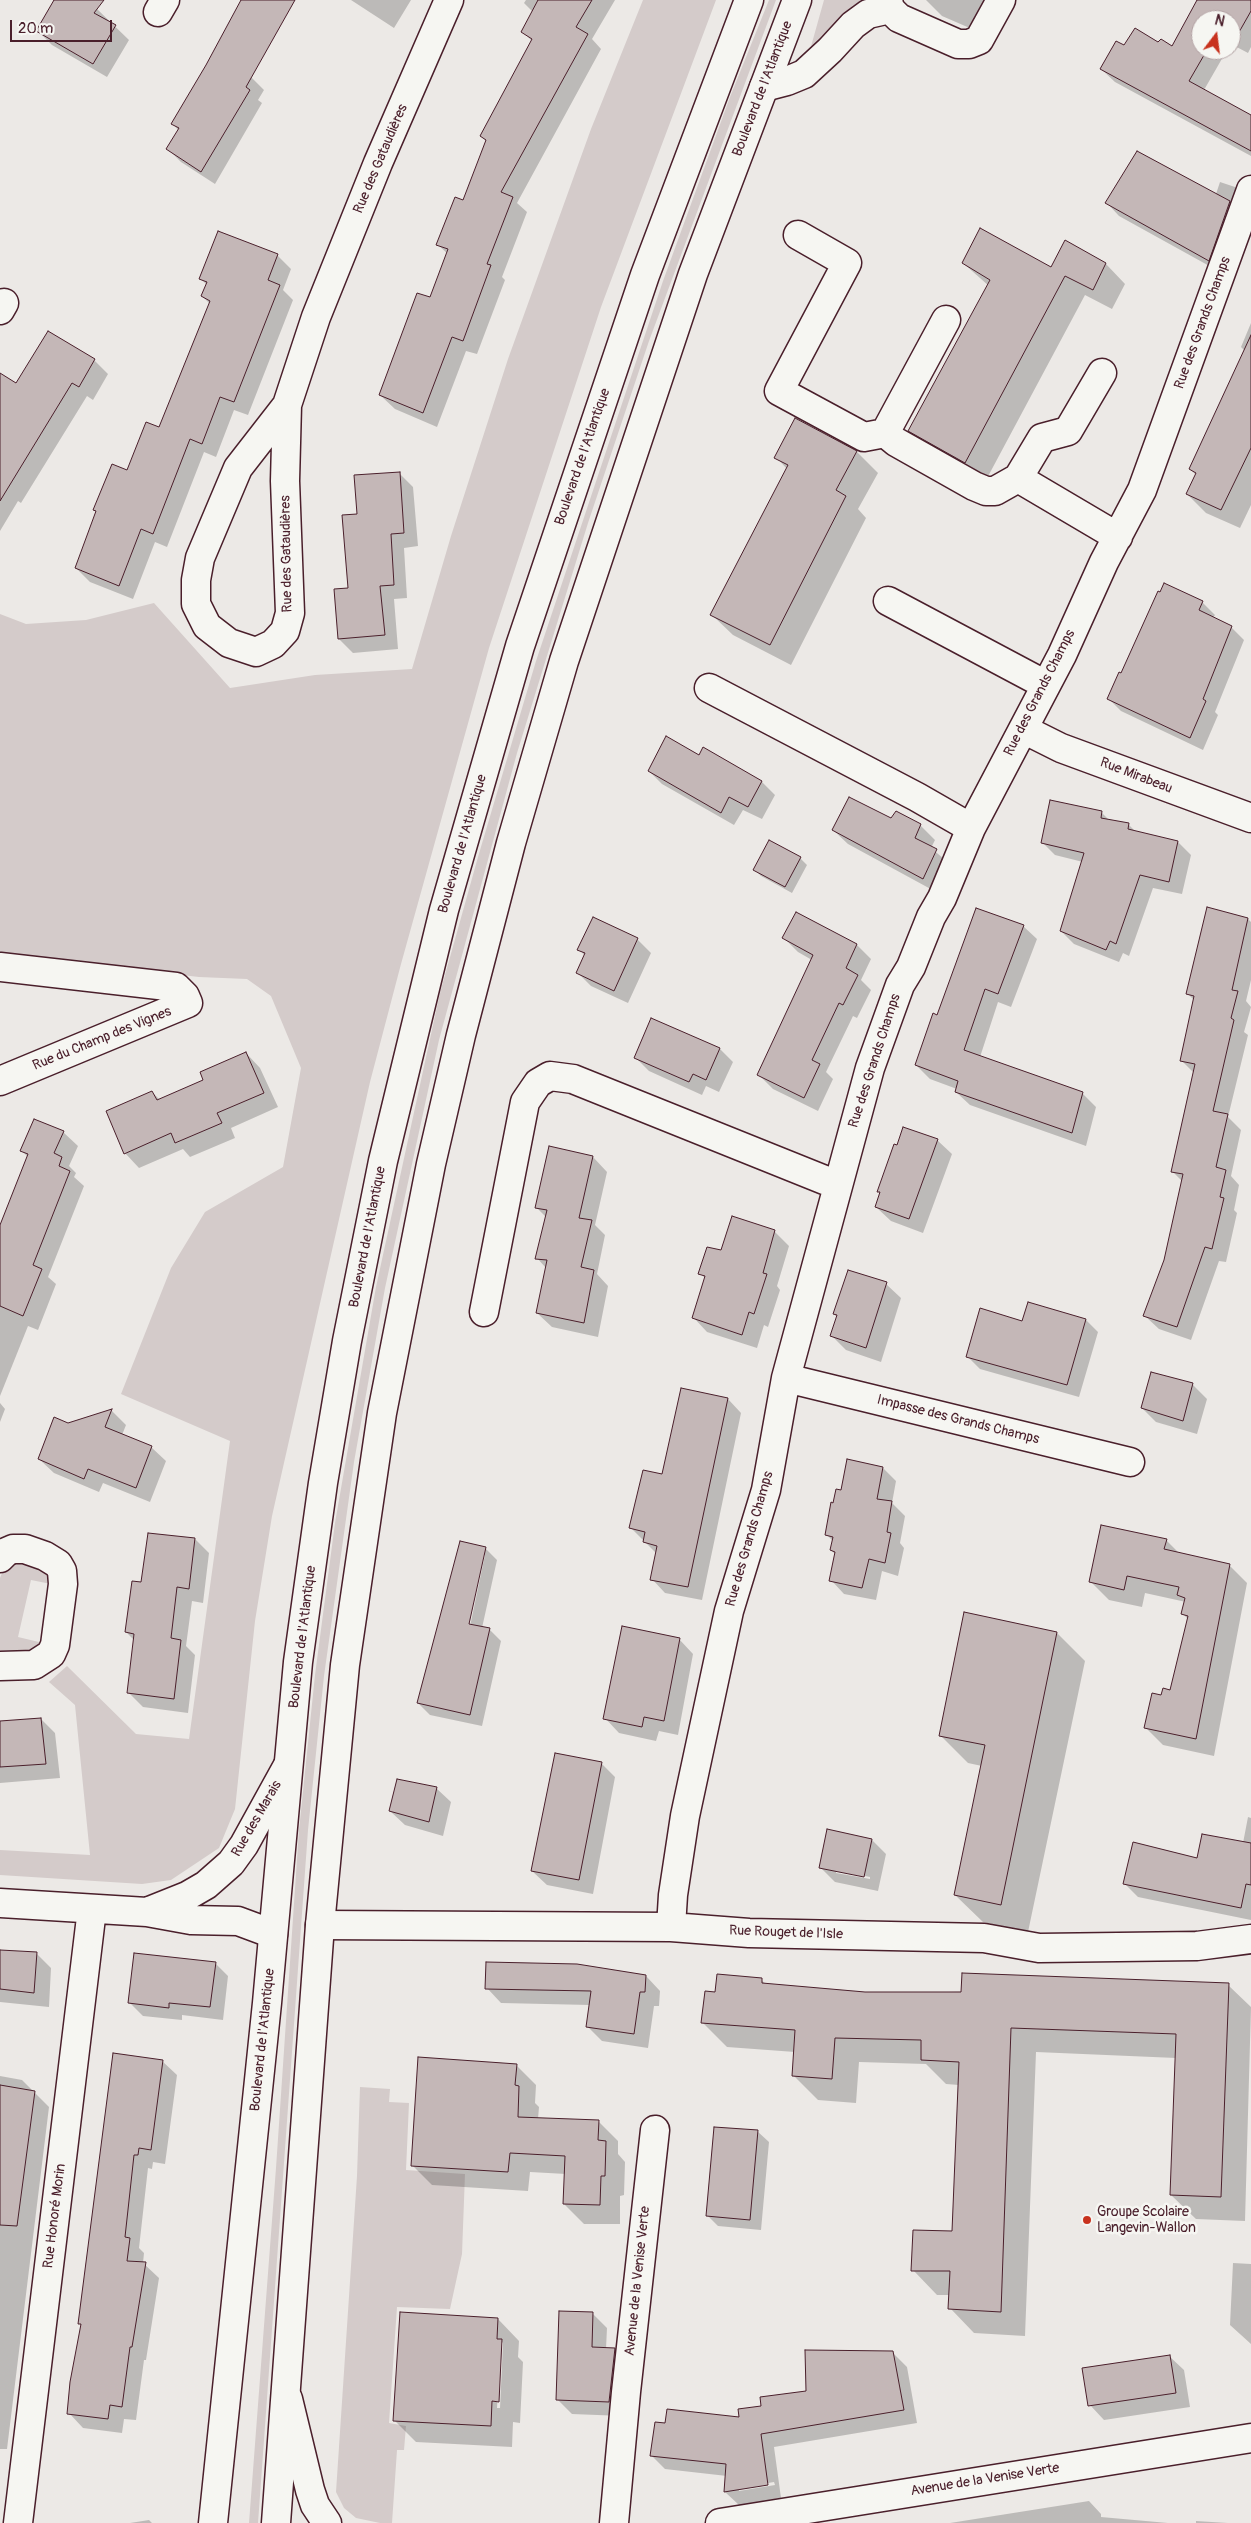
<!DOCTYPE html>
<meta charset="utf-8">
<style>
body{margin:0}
#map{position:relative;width:1251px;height:2523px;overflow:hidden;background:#ece9e6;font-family:Pangolin,sans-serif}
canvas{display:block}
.north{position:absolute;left:1191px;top:10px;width:50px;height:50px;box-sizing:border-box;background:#f6f6f2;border:1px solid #b1a0a2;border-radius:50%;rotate:15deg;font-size:14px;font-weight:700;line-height:20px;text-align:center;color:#4a1f2b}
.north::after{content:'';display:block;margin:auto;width:18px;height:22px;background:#c8321e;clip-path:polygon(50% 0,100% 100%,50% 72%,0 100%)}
.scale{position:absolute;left:10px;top:20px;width:102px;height:22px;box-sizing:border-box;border:2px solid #4a1f2b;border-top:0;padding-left:6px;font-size:15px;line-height:18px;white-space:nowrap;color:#4a1f2b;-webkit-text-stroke:4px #f6f6f2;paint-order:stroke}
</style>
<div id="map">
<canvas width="1251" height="2523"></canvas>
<div class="north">N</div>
<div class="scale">20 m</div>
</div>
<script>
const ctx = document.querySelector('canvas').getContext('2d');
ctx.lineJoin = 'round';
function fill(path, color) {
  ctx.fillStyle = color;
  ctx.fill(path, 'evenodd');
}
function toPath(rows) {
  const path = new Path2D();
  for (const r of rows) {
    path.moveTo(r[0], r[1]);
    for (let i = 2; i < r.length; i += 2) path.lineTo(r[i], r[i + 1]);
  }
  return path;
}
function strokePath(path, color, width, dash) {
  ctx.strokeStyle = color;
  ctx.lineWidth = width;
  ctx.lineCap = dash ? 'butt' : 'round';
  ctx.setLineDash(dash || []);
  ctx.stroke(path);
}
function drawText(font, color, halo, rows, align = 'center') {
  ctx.font = font + ' Pangolin,sans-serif';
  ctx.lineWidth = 5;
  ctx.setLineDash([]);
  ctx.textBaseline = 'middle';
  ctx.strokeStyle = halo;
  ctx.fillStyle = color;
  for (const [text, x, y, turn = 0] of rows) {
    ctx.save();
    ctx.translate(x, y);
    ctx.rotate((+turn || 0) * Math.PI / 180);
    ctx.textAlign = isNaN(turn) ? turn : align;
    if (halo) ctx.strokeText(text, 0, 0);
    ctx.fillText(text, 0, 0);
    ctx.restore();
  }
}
fill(toPath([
 [643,0,716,0,601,307,489,648,401,964,370,1082,272,1516,255,1621,235,1809,219,1848,171,1880,142,1884,0,1875,0,1850,90,1855,75,1705,49,1682,67,1666,136,1734,189,1739,230,1441,121,1394,171,1268,205,1212,283,1167,301,1068,271,996,247,979,199,977,0,954,0,614,26,624,86,620,154,603,230,688,315,675,412,669,451,536,508,359,591,129],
 [769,0,776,0,649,341,588,523,517,753,439,1040,385,1288,354,1462,324,1676,308,1830,258,2523,249,2523,276,2168,299,1830,315,1675,335,1523,376,1287,440,993,478,857,536,661,663,281,730,97],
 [824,0,881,0,822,47,810,50],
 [14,1558,49,1573,51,1584,31,1580,18,1637,43,1643,41,1652,0,1659,0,1578,6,1563],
 [360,2087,390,2089,389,2102,409,2103,406,2170,465,2174,462,2254,450,2309,397,2307,389,2423,406,2426,404,2450,397,2450,392,2523,380,2523,356,2518,344,2508,336,2492,357,2176]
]), '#d4cbca');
fill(toPath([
 [53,0,80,0,97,9,129,40,107,77,52,45,38,31,55,1],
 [351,0,411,0,394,28],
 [526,0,615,0,592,39,601,49,517,203,527,212,502,277,505,280,477,354,466,351,437,427,395,409,380,395,430,299,448,254,438,245,464,201,487,142,481,136,532,41,523,32,533,12,524,3],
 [926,0,1016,0,989,46,972,29,942,16],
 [1199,0,1251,0,1251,47,1248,53,1231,44,1231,20,1201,20,1201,50,1227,50,1204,90,1251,116,1251,156,1115,82,1101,69,1125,47,1158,44,1173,47],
 [251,77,264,90,258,100,262,103,215,184,181,162,168,149,179,131,172,123],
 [1220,182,1235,187,1248,200,1222,273,1119,216,1107,203,1216,194],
 [1066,242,1106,264,1125,284,1112,309,1085,295,985,482,929,450,910,431,989,286,963,263,1051,269],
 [277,255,291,269,283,290,293,300,248,415,234,410,216,457,204,452,167,547,155,542,133,599,90,582,76,568,97,513,94,510,128,471,160,429,210,304,202,296,207,285,201,279],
 [1251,323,1251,505,1240,528,1206,513,1187,494,1196,475,1190,469,1245,351,1241,347],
 [48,333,94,360,108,374,93,400,87,396,21,503,18,501,0,531,0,386,16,384],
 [796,419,857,452,878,473,858,509,866,518,791,665,733,635,711,614,787,469,776,457],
 [399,473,413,487,418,546,404,548,407,598,394,599,398,649,353,653,339,639,335,590,349,589,358,515],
 [1202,602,1215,615,1213,618,1231,627,1244,640,1215,712,1218,715,1203,750,1121,711,1108,698,1122,674],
 [699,757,762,782,775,795,762,819,743,810,734,825,662,784,649,771],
 [1102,813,1110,821,1128,824,1137,833,1178,842,1191,855,1182,894,1153,888,1129,956,1123,953,1119,962,1074,944,1061,931,1083,862,1055,855,1042,842],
 [892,819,920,825,935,840,931,848,950,864,938,893,848,844,833,830],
 [800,858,807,865,792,893,761,876,754,869],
 [797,914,857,945,871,959,861,980,871,990,857,1018,853,1016,826,1072,833,1079,818,1111,773,1089,759,1075,812,960,798,952,784,938],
 [1248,919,1251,922,1251,980,1246,1001,1251,1007,1244,1032,1248,1035,1228,1117,1241,1130,1231,1176,1239,1185,1234,1210,1237,1213,1226,1262,1219,1261,1191,1340,1159,1329,1145,1316,1165,1260,1183,1182,1172,1171,1194,1073,1182,1061,1195,1001,1188,994],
 [1023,926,1037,939,1011,1007,998,1002,980,1057,1082,1093,1096,1107,1086,1146,970,1105,956,1092,957,1089,930,1079,916,1065,938,1016],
 [637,939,651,953,628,1003,591,986,577,972,585,956,579,949],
 [652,1019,720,1049,733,1062,719,1092,706,1086,702,1095,649,1071,636,1058],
 [246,1053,260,1068,278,1107,231,1128,235,1138,190,1157,183,1149,139,1168,125,1153,152,1092,160,1100,204,1080],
 [63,1132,78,1146,69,1166,76,1173,74,1177,84,1186,48,1277,56,1284,38,1330,28,1326,0,1396,0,1227,28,1157,22,1151],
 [937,1140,952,1154,923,1233,891,1221,876,1207,881,1194,878,1191,898,1146],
 [593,1157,607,1172,595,1225,605,1235,597,1274,608,1286,598,1337,552,1327,537,1313,546,1268,537,1258,546,1217,536,1207],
 [774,1231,789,1246,777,1286,780,1290,768,1327,764,1325,757,1348,707,1332,693,1317,706,1279,700,1273,722,1252],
 [886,1284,901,1298,881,1362,846,1350,832,1336,837,1317,834,1314],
 [1086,1320,1098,1332,1079,1397,980,1369,968,1357,1023,1322],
 [1193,1385,1207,1399,1197,1434,1156,1422,1142,1408],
 [682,1390,728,1399,741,1413,702,1600,665,1593,652,1579,657,1554,631,1528,663,1476],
 [0,1403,5,1409,0,1422],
 [112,1411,126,1425,122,1435,151,1447,166,1461,150,1502,103,1483,99,1492,54,1473,39,1459,68,1424],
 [883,1468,896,1481,892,1503,905,1516,900,1543,904,1548,898,1576,882,1571,876,1600,844,1594,831,1580,836,1555,831,1550,833,1541,826,1534,834,1504,842,1492],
 [195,1539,209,1553,203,1603,192,1601,186,1646,195,1655,188,1713,143,1707,129,1693,134,1640,126,1632,142,1583],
 [1166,1540,1179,1553,1229,1565,1247,1583,1214,1756,1163,1745,1145,1727,1162,1697,1171,1691,1188,1619,1183,1614,1186,1602,1145,1593,1142,1607,1109,1600,1091,1582],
 [485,1548,497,1560,482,1628,489,1629,501,1641,482,1726,430,1715,418,1703],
 [483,1555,485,1555,469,1631,466,1630],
 [1057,1633,1085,1661,1028,1932,983,1922,955,1895,982,1766,968,1763,940,1735],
 [679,1639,693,1654,678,1735,659,1731,656,1741,619,1733,605,1718],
 [41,1719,55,1733,60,1778,0,1783,0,1722],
 [601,1763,615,1777,593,1894,547,1885,532,1871],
 [436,1788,451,1802,443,1836,405,1825,390,1811],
 [1248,1817,1251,1818,1251,1920,1138,1897,1125,1884,1243,1843],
 [872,1840,886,1854,878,1891,835,1882,821,1868],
 [836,1870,870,1877,870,1879,836,1873],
 [0,1951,37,1954,51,1968,49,2007,0,2002],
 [215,1963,228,1976,223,2020,182,2015,182,2020,143,2016,130,2003],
 [646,1976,660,1991,659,2006,654,2006,648,2048,602,2041,588,2027,590,2005,501,2003,487,1988],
 [761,1980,766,1984,865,1994,1228,1985,1251,2007,1245,2221,1196,2219,1171,2195,1176,2058,1036,2052,1025,2336,974,2333,950,2308,950,2295,937,2295,913,2270,953,2233,959,2085,946,2084,926,2064,859,2062,856,2103,818,2100,793,2075,795,2052,727,2047,703,2023,716,1993],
 [162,2061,177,2075,165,2164,153,2162,152,2169,148,2168,139,2248,144,2253,143,2263,159,2278,146,2360,144,2360,136,2420,124,2419,122,2433,83,2428,69,2413,82,2326,79,2323],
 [516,2065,536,2085,535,2103,539,2107,538,2119,598,2121,618,2141,618,2154,625,2162,624,2195,620,2196,620,2224,584,2224,564,2204,566,2174,530,2172,528,2191,432,2185,413,2166],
 [0,2076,22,2080,49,2107,7,2449,0,2449],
 [757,2131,769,2142,761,2230,718,2226,707,2215],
 [1233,2263,1251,2264,1251,2344,1230,2325],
 [592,2313,607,2328,606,2349,615,2349,629,2363,623,2416,572,2414,558,2400],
 [498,2319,519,2341,518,2357,523,2362,520,2423,513,2422,512,2447,416,2442,394,2420],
 [501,2341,503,2343,500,2408,497,2408],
 [893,2353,907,2367,917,2423,774,2447,781,2498,739,2505,725,2492,727,2476,665,2469,652,2456,807,2392],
 [774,2482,775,2485,739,2491,739,2488],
 [1169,2356,1184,2370,1190,2407,1104,2420,1090,2405],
 [1089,2501,1101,2514,1101,2517,1168,2523,950,2523],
 [149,2520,152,2523,130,2523],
 [1196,2521,1228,2523,1196,2523]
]), '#0003');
const building = toPath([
 [54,0,104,0,94,13,116,25,93,64,36,31,54,0],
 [241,0,295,0,246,87,250,90,201,172,166,149,179,128,171,124,206,65,241,0],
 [538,0,592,0,576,27,588,34,501,192,513,197,487,264,491,265,463,341,452,337,423,413,379,395,417,293,430,297,448,249,436,245,455,197,463,200,486,140,480,136,532,39,521,32,538,0],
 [1197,0,1251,0,1251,11,1234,41,1231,39,1231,20,1201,20,1201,50,1207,50,1189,81,1251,115,1251,151,1100,69,1116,41,1124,45,1135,28,1158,42,1161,39,1172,46,1197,0],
 [1137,151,1230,201,1209,261,1105,203,1137,151],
 [980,228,1051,267,1065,240,1106,263,1093,290,1065,276,965,463,908,431,990,280,962,263,980,228],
 [218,231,278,254,268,280,280,285,234,402,220,397,202,444,190,439,153,534,141,529,119,586,75,568,96,511,93,510,112,464,127,470,146,422,159,427,210,301,201,296,207,282,199,279,218,231],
 [48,331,95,359,79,387,72,383,0,501,0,373,16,383,48,331],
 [1251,335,1251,448,1221,510,1186,494,1196,473,1189,469,1251,335],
 [795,418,857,451,836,490,846,496,770,645,710,615,788,465,774,458,795,418],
 [400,472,404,533,391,534,394,585,380,586,385,635,338,639,334,589,348,588,342,515,357,514,354,475,400,472],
 [1164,583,1203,601,1199,610,1232,626,1203,699,1206,701,1190,738,1107,699,1119,672,1121,673,1158,591,1160,592,1164,583],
 [666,736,699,755,703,747,762,781,748,807,729,797,721,813,648,771,666,736],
 [849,797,891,818,896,811,921,824,915,838,937,849,923,879,832,830,849,797],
 [1050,800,1102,811,1101,818,1129,823,1128,829,1178,841,1169,882,1140,875,1116,944,1110,941,1106,950,1060,931,1084,853,1041,843,1050,800],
 [769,840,801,857,785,887,753,870,769,840],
 [1207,907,1248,918,1232,990,1238,991,1231,1018,1234,1020,1213,1111,1228,1114,1216,1167,1226,1170,1220,1197,1224,1198,1212,1249,1205,1247,1177,1327,1143,1316,1164,1260,1183,1174,1171,1172,1195,1064,1180,1061,1194,996,1186,994,1207,907],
 [976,908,1024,925,998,994,985,989,964,1050,1083,1092,1072,1133,955,1092,958,1081,915,1065,933,1013,937,1015,976,908],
 [796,912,857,944,846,968,858,975,843,1005,839,1003,812,1060,820,1064,804,1098,757,1075,813,955,782,938,796,912],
 [593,917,638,938,614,991,576,973,585,953,577,950,593,917],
 [651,1018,720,1048,706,1080,693,1074,689,1082,634,1058,651,1018],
 [246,1052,264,1093,217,1113,222,1123,175,1143,171,1133,124,1154,106,1111,152,1091,157,1100,203,1080,200,1072,246,1052],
 [34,1119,64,1131,54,1153,62,1157,59,1166,70,1171,33,1265,42,1269,23,1316,0,1306,0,1225,28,1154,20,1151,34,1119],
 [903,1127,938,1139,909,1219,875,1207,880,1192,877,1192,894,1144,897,1145,903,1127],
 [549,1146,593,1156,579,1218,592,1220,581,1267,594,1270,584,1323,536,1313,547,1260,535,1259,547,1210,535,1208,549,1146],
 [732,1216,775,1230,763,1273,767,1274,754,1314,749,1312,742,1335,692,1318,705,1276,698,1274,707,1247,721,1250,732,1216],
 [848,1270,887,1282,866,1348,830,1336,837,1315,833,1314,848,1270],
 [1028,1302,1086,1319,1067,1385,966,1357,980,1308,1022,1321,1028,1302],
 [1151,1372,1193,1383,1183,1421,1141,1408,1151,1372],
 [681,1388,728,1398,688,1587,650,1580,657,1546,643,1542,645,1532,629,1528,643,1470,662,1474,681,1388],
 [112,1409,105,1427,152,1446,136,1488,88,1469,84,1479,38,1459,54,1417,68,1423,112,1409],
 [847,1459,883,1467,877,1499,892,1501,887,1532,891,1533,885,1563,869,1559,862,1588,829,1581,835,1552,830,1550,833,1537,825,1535,831,1502,833,1503,836,1489,841,1490,847,1459],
 [1101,1525,1167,1539,1164,1549,1230,1564,1196,1739,1144,1728,1152,1693,1161,1695,1163,1688,1170,1690,1188,1616,1181,1614,1185,1598,1177,1595,1179,1587,1127,1576,1124,1590,1089,1582,1101,1525],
 [148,1533,195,1538,189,1589,177,1587,171,1638,181,1640,174,1699,127,1693,134,1634,125,1632,132,1581,141,1582,148,1533],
 [460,1541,486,1547,469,1624,490,1628,470,1715,417,1703,460,1541],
 [964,1612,1057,1632,1001,1905,954,1895,985,1745,939,1736,964,1612],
 [622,1626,680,1638,664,1721,644,1717,642,1727,603,1719,622,1626],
 [41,1718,46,1764,0,1767,0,1721,41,1718],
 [555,1753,602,1762,579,1880,531,1871,555,1753],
 [397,1779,437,1787,429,1822,389,1811,397,1779],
 [827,1829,872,1839,864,1877,819,1868,827,1829],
 [1202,1834,1251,1843,1251,1885,1246,1884,1241,1908,1123,1884,1133,1842,1197,1858,1202,1834],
 [0,1950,37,1952,34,1993,0,1989,0,1950],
 [134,1953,216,1962,210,2007,169,2003,169,2008,128,2003,134,1953],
 [486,1962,577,1964,646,1975,645,1992,640,1992,634,2034,586,2027,591,1991,485,1989,486,1962],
 [962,1973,1229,1983,1221,2197,1170,2195,1176,2034,1011,2028,1001,2312,948,2309,950,2271,911,2271,913,2230,952,2231,959,2062,921,2060,921,2040,835,2038,832,2079,792,2076,795,2030,701,2023,705,1991,715,1992,717,1974,762,1978,762,1983,865,1992,961,1992,962,1973],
 [113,2053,163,2060,151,2150,139,2148,138,2155,134,2155,125,2237,130,2238,127,2261,146,2262,132,2347,130,2347,122,2407,110,2405,108,2419,67,2414,70,2382,81,2324,78,2324,113,2053],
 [418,2057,517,2064,515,2085,519,2086,518,2117,599,2120,598,2140,606,2141,605,2176,601,2176,600,2205,563,2204,565,2156,510,2153,508,2172,411,2166,418,2057],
 [0,2085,35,2091,17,2226,0,2225,0,2085],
 [714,2127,758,2130,750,2220,706,2216,714,2127],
 [559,2311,593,2312,592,2347,615,2348,609,2402,556,2400,559,2311],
 [400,2312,498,2318,497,2339,502,2339,499,2402,492,2401,491,2426,393,2421,400,2312],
 [805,2350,893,2351,904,2410,761,2434,768,2485,724,2492,726,2464,650,2456,655,2422,665,2423,667,2409,739,2417,738,2409,761,2406,760,2397,806,2391,805,2350],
 [1170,2355,1176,2393,1088,2406,1082,2368,1170,2355]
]);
fill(building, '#c4b7b7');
strokePath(building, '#4a1f2b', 1);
const minor = toPath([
 [888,0,890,9,899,18,958,44,969,44,979,40,1001,0],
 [158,12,165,0],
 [764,87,787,81,804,74,830,50,853,25,868,14,890,9],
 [798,235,847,263,779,391,864,437,885,433,896,442,974,486,986,491,995,491,1018,478],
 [0,310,4,303],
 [1102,373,1068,431,1042,438,1018,478,1118,537],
 [287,405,238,468,200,558,196,580,196,604,207,626,229,643,256,652,273,644,285,631,290,613,285,481,287,405,316,317,378,163,449,0],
 [885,433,946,320],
 [888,601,1046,685],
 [709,688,917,797,971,828],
 [1023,729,1061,748,1251,818],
 [0,967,176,987,185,996,188,1003,0,1081],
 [484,1312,525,1102,538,1083,550,1076,573,1079,837,1185],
 [786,1378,1130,1462],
 [0,1558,6,1552,13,1549,25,1549,45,1556,58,1564,62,1571,63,1584,55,1645,51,1654,34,1665,0,1666],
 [0,1903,147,1912,191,1920,238,1921,273,1934],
 [147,1912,187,1896,206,1885,231,1863,244,1845,287,1767],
 [320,1925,671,1927,749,1933,984,1938,1039,1948,1197,1946,1251,1939],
 [671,1927,673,1895,685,1816,729,1611,766,1490,786,1378,870,1068,900,985,911,967,931,917,942,898,971,828,1062,655,1104,562,1142,490,1251,190],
 [288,2399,310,2490,315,2505,327,2523],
 [18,2523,92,1909],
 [614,2523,626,2392,655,2130],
 [720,2523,1251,2438]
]);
const major = toPath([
 [213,2523,267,2003,298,1662,323,1483,347,1341,383,1161,444,910,520,646,645,275,749,0],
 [276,2523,320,1925,345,1665,382,1413,431,1164,461,1035,511,843,564,661,693,274,797,0]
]);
strokePath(minor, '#4a1f2b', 31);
strokePath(major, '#4a1f2b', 31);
strokePath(minor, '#f6f6f2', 28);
strokePath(major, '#f6f6f2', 28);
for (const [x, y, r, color] of [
 [1087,2220,5,"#c8321e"]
]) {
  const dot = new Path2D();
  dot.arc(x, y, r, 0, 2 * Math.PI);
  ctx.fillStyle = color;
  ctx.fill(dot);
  strokePath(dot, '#f6f6f2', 2);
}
drawText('14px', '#4a1f2b', '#f6f6f2', [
 ["Boulevard de l'Atlantique",763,89,-69],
 ["Rue des Gataudières",381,159,-67],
 ["Rue des Grands Champs",1203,323,-70],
 ["Boulevard de l'Atlantique",583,457,-71],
 ["Rue des Gataudières",287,554,-91],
 ["Rue des Grands Champs",1040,693,-63],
 ["Rue Mirabeau",1136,776,21],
 ["Boulevard de l'Atlantique",463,844,-74],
 ["Rue du Champ des Vignes",102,1039,-22],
 ["Rue des Grands Champs",875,1061,-72],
 ["Boulevard de l'Atlantique",368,1237,-79],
 ["Impasse des Grands Champs",958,1420,14],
 ["Rue des Grands Champs",750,1539,-74],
 ["Boulevard de l'Atlantique",303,1637,-83],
 ["Rue des Marais",257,1819,-60],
 ["Rue Rouget de l'Isle",786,1933,2],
 ["Boulevard de l'Atlantique",263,2040,-84],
 ["Rue Honoré Morin",55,2216,-83],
 ["Avenue de la Venise Verte",638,2281,-84],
 ["Avenue de la Venise Verte",985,2480,-9]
]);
drawText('14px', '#4a1f2b', '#f6f6f2', [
 ["Groupe Scolaire",1097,2212],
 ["Langevin-Wallon",1097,2228]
], 'left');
</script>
